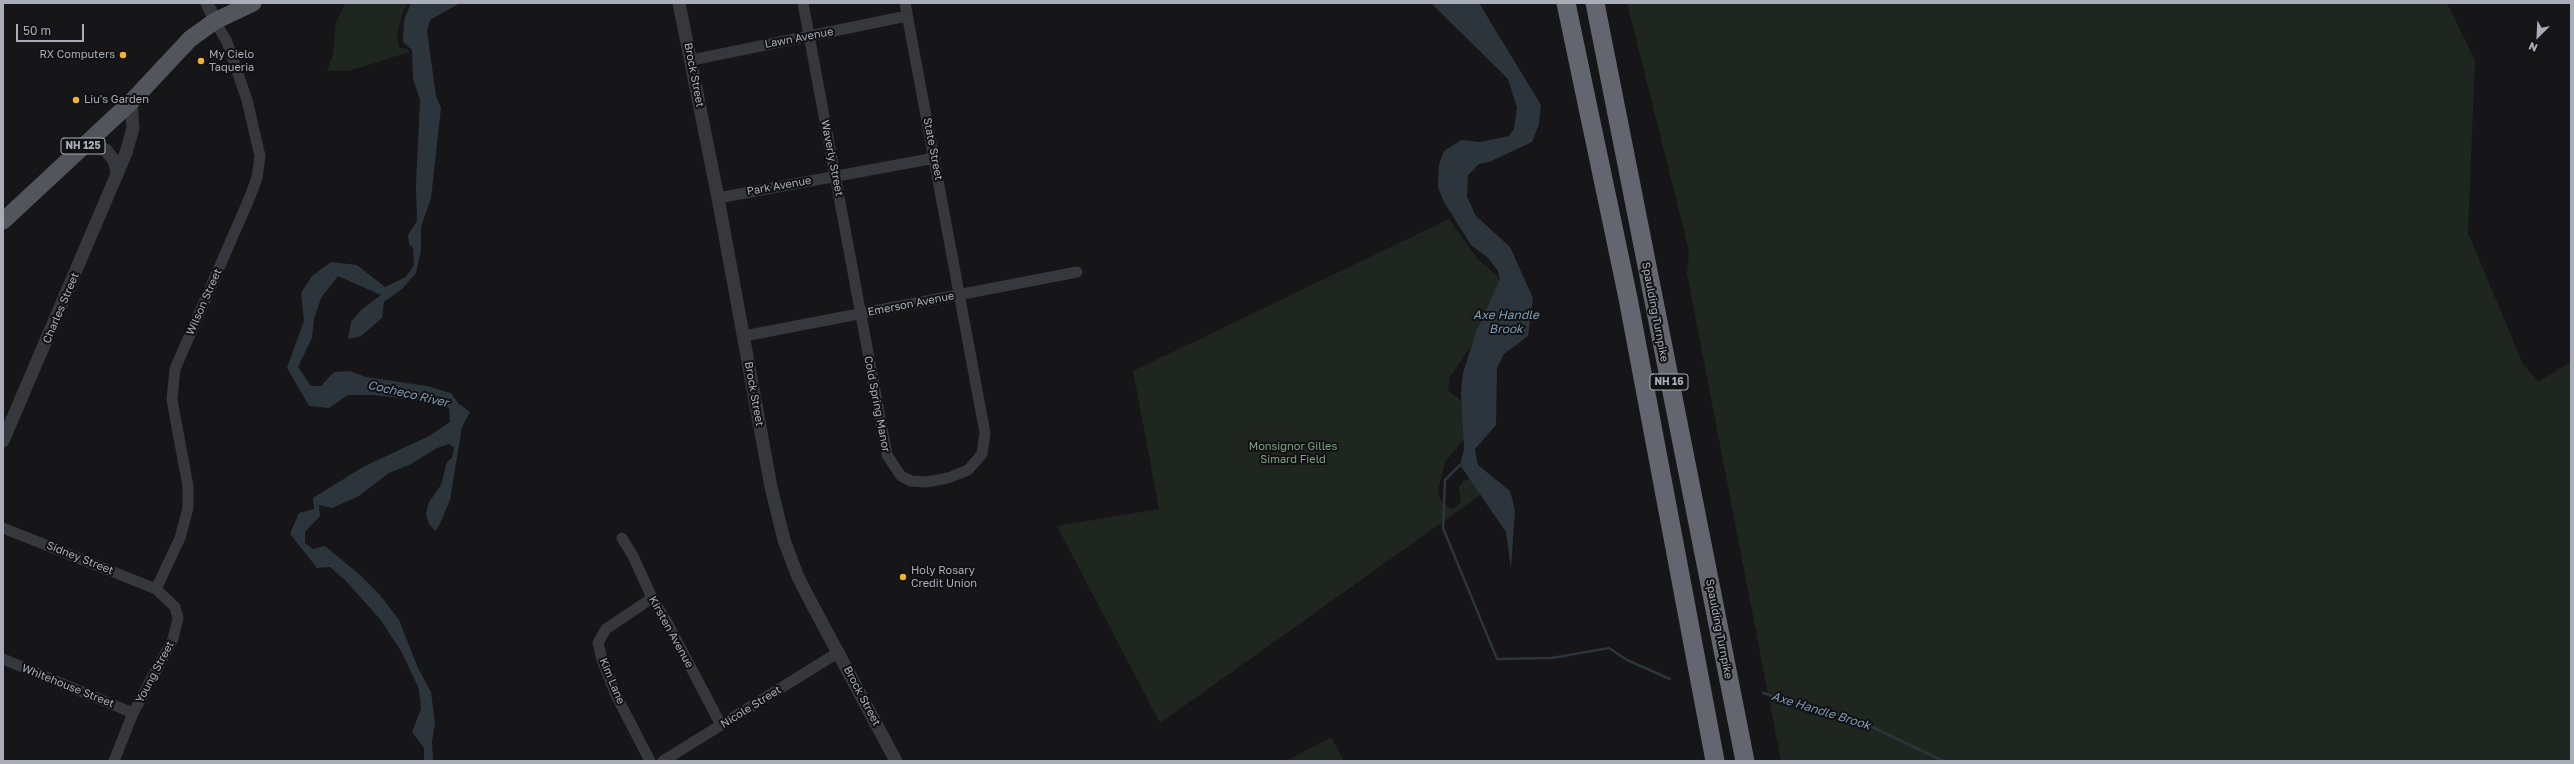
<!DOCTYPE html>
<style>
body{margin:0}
#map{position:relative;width:2574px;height:764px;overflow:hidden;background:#161618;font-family:"Golos Text",sans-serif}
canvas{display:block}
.frame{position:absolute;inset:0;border:4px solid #a8adb8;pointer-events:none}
.north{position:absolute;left:2518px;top:16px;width:40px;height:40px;-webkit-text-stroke:3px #111113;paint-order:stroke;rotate:204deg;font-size:11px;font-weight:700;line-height:16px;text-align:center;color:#a8adb8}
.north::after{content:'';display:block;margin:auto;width:14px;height:18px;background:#a8adb8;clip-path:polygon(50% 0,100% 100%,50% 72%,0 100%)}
.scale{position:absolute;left:16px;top:24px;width:68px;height:18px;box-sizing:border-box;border:2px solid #a8adb8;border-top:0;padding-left:5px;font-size:12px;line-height:14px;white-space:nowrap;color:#a8adb8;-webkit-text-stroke:3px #111113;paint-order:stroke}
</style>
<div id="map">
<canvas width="2574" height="764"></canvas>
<div class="frame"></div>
<div class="north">N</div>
<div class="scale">50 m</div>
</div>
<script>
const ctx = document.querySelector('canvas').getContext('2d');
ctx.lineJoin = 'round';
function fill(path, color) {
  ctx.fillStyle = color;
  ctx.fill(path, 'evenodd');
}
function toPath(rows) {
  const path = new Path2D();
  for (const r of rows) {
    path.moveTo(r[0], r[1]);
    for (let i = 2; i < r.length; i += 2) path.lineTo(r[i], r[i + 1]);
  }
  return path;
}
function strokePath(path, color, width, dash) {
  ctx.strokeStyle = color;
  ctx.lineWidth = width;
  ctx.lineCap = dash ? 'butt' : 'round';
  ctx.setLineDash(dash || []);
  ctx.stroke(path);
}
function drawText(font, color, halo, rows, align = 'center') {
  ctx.font = font + ' "Golos Text",sans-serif';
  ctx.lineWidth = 4;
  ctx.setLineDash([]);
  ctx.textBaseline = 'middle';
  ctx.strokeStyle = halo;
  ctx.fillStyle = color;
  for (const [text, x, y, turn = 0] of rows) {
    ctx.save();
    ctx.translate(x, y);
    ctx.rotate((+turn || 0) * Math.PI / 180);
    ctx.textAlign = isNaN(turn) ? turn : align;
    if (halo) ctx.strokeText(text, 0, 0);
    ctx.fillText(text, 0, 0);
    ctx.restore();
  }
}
fill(toPath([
 [346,3,408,3,403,11,397,36,400,48,408,49,409,52,349,71,327,71,333,54,336,22],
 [1627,3,2447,3,2475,60,2468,233,2523,364,2538,382,2571,362,2571,761,1781,761,1687,274,1689,251],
 [1449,219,1477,258,1507,285,1473,343,1450,377,1448,390,1463,402,1471,426,1462,442,1445,462,1438,491,1441,501,1450,508,1454,508,1461,502,1459,487,1464,480,1473,479,1489,489,1160,723,1057,526,1159,509,1133,371],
 [1331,737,1344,761,1286,761]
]), '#1e261f');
fill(toPath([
 [411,3,460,3,430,20,427,31,436,96,441,108,431,198,421,227,421,250,416,273,402,289,384,302,382,318,361,336,348,339,351,322,361,310,381,295,338,276,321,298,314,319,312,338,298,367,311,386,321,386,334,372,350,371,366,377,427,386,451,393,458,403,470,412,462,427,450,500,440,524,435,531,429,524,426,514,429,502,441,485,447,462,452,458,454,448,449,444,437,448,411,464,389,473,359,496,332,508,319,505,320,516,305,532,305,543,313,549,325,546,359,574,380,595,399,620,418,668,431,692,435,723,432,742,433,761,424,761,424,748,412,732,421,709,419,689,401,651,380,619,346,581,330,567,317,568,290,534,299,513,314,509,313,498,363,467,429,436,450,422,449,408,423,401,374,395,348,395,329,408,309,406,287,368,304,321,301,293,312,276,331,262,357,265,385,287,406,277,414,265,413,248,409,244,408,235,417,221,416,185,420,100,413,79,412,50,403,42,404,20],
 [1431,3,1479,3,1541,105,1539,124,1532,142,1489,162,1479,164,1468,175,1467,197,1476,216,1510,247,1533,298,1528,336,1504,354,1497,368,1496,425,1475,449,1478,465,1510,491,1515,510,1511,569,1506,532,1460,465,1464,449,1461,393,1463,373,1476,332,1500,279,1498,271,1488,258,1471,245,1444,202,1438,187,1439,165,1444,151,1461,140,1480,142,1509,136,1514,129,1517,108,1508,79]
]), '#2c353c');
strokePath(toPath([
 [1460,465,1445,480,1443,528,1497,659,1552,658,1609,648,1627,660,1670,679],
 [1763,693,1862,722,1943,761]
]), '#2c353c', 2.5);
strokePath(toPath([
 [803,3,887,455,901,476,911,481,926,482,948,478,968,470,982,454,985,433,905,3],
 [692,60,907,16],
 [718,198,935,158],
 [744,336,1077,272],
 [3,528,156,589,175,607,178,618,173,639,133,713,114,761],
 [622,538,633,556,652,598,668,624,721,725],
 [156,589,180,538,188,508,188,486,172,400,175,369,249,199,257,178,260,156,247,100,227,42,215,21],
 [3,659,133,713],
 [650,761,616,695,602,660,598,643,606,629,652,598],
 [663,761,839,652]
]), '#37383d', 11);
strokePath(toPath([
 [207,3,215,21],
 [679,3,718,198,771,487,784,540,798,577,814,608,896,761],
 [83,146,93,145,106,150,115,162,117,175],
 [3,441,126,153,133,128,131,102]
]), '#37383d', 13);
strokePath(toPath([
 [3,221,131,102,190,39,215,21,253,3]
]), '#53555c', 17);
strokePath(toPath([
 [1566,3,1628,298,1715,761],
 [1595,3,1745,761]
]), '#63666e', 19);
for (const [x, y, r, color] of [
 [123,55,4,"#f2b134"],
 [201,61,4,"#f2b134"],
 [76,100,4,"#f2b134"],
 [903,577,4,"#f2b134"]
]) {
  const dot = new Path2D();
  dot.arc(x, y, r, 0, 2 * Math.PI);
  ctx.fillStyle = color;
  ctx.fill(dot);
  strokePath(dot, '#111113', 1.5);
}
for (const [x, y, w] of [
 [83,146,44],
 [1669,382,38]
]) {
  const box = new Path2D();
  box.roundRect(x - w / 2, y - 8, w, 16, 3);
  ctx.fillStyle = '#111113';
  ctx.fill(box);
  strokePath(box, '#a8adb8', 1);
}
drawText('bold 10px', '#a8adb8', null, [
 ["NH 125",83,146],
 ["NH 16",1669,382]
]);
drawText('11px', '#a8adb8', '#111113', [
 ["Lawn Avenue",799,38,-11],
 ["Brock Street",694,75,79],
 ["State Street",933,149,79],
 ["Waverly Street",832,158,79],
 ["Park Avenue",779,186,-10],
 ["Wilson Street",204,302,-66],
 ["Emerson Avenue",911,304,-11],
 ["Charles Street",61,308,-67],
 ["Spaulding Turnpike",1655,312,79],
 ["Brock Street",754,394,80],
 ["Cold Spring Manor",877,404,79],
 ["Sidney Street",80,558,22],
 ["Spaulding Turnpike",1719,629,79],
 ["Kirsten Avenue",671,632,61],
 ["Young Street",155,672,-62],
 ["Kim Lane",612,681,67],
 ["Whitehouse Street",68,686,22],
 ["Brock Street",862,696,62],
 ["Nicole Street",751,707,-32]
]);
drawText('11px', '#a8adb8', '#111113', [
 ["RX Computers",115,55,"right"],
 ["My Cielo",209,55],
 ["Taqueria",209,68],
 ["Liu's Garden",84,100],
 ["Holy Rosary",911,571],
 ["Credit Union",911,584]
], 'left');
drawText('11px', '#7fa381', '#111113', [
 ["Monsignor Gilles",1293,447],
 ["Simard Field",1293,460]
]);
drawText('italic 12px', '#7f9bb3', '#111113', [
 ["Axe Handle",1506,315],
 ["Brook",1506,329],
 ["Cocheco River",408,394,13],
 ["Axe Handle Brook",1821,711,17]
]);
</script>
